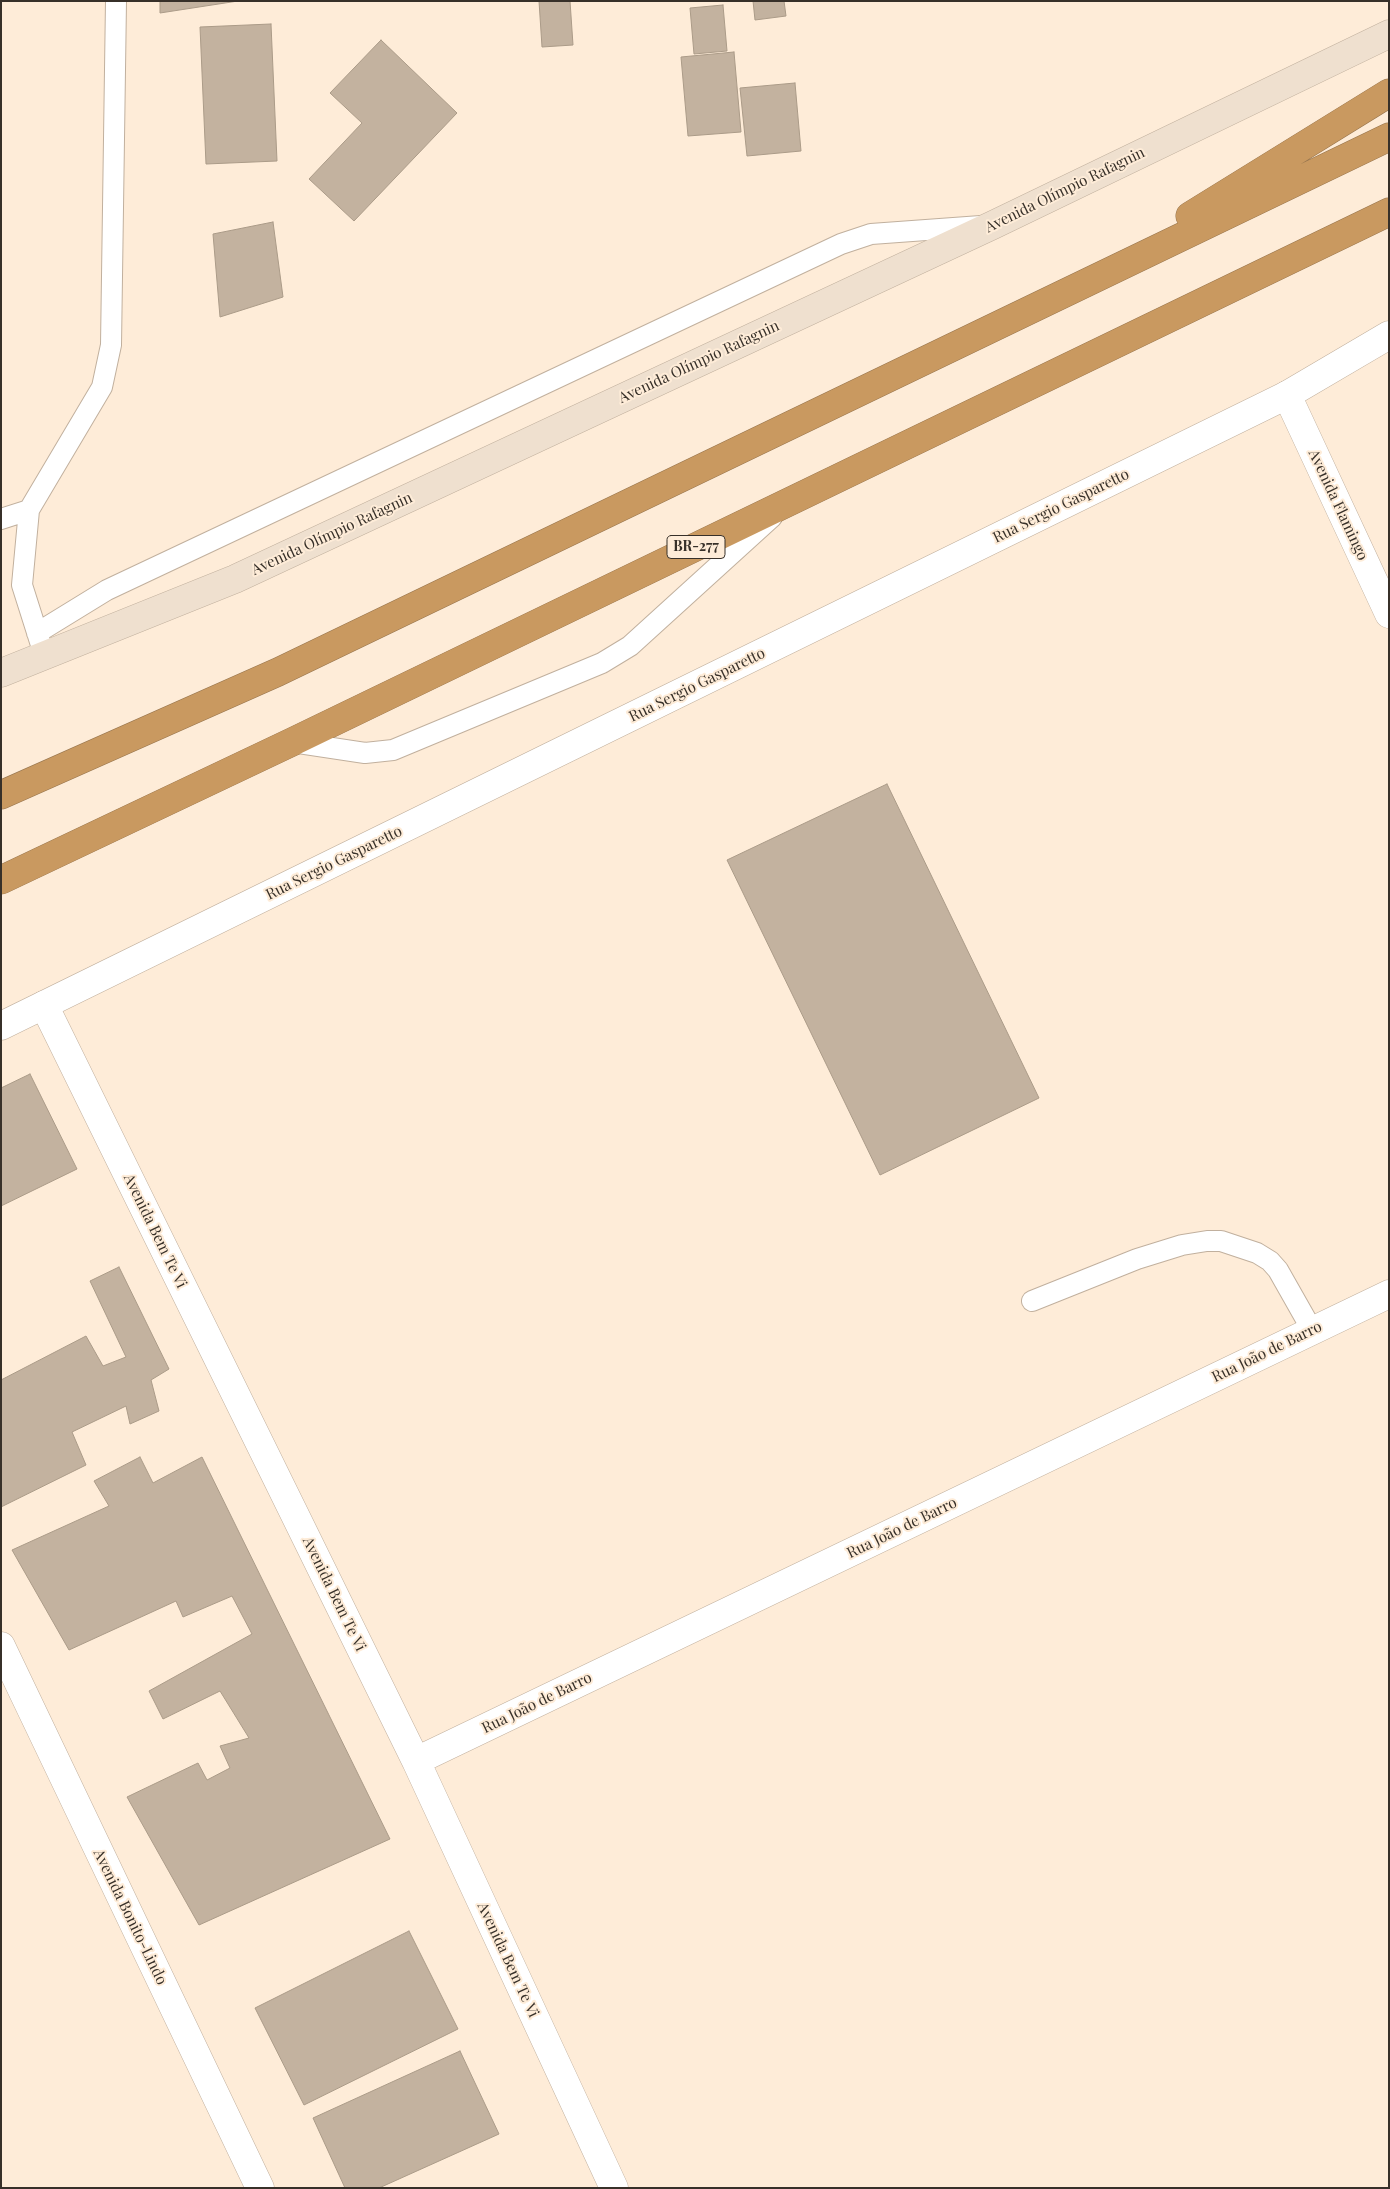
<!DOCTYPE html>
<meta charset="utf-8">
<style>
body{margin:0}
#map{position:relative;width:1390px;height:2189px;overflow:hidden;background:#feecd8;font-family:"Playfair Display",serif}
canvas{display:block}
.frame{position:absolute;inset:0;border:2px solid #373029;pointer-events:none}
</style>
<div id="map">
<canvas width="1390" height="2189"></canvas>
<div class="frame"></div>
</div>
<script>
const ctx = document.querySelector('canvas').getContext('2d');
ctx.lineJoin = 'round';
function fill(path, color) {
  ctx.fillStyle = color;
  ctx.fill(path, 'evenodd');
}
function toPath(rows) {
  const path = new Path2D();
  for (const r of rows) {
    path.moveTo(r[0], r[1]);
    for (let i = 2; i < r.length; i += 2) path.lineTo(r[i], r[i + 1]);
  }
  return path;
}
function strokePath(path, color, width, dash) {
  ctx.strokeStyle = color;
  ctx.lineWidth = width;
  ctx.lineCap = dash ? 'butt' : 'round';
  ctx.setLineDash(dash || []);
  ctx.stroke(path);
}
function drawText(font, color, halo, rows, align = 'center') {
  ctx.font = font + ' "Playfair Display",serif';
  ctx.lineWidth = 4;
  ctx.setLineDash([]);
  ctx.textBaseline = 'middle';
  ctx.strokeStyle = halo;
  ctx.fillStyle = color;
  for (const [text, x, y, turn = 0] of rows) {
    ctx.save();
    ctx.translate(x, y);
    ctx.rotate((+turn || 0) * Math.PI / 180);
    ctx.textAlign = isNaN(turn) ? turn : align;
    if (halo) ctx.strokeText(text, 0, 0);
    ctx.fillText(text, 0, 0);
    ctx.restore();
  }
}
const building = toPath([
 [160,1,238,1,160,13,160,1],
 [539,1,570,1,573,45,542,47,539,1],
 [753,1,784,1,786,16,755,20,753,1],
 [723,5,727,51,694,54,690,8,723,5],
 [271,24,277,161,206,164,200,27,271,24],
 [381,40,457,113,354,221,309,179,362,123,330,93,381,40],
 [734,52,741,132,688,136,681,57,734,52],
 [795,83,801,151,747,156,740,88,795,83],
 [273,222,283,297,220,317,213,234,273,222],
 [887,784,1039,1098,880,1175,727,860,887,784],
 [30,1074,77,1169,1,1206,1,1088,30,1074],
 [119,1267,169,1369,151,1380,159,1411,130,1424,126,1406,72,1432,86,1465,1,1507,1,1380,86,1336,103,1366,126,1357,90,1281,119,1267],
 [140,1457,153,1483,202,1457,390,1839,199,1925,127,1797,198,1763,207,1780,230,1768,220,1746,249,1738,220,1691,163,1719,149,1691,252,1634,232,1596,183,1617,176,1601,69,1650,12,1550,109,1506,94,1481,140,1457],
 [409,1931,458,2029,304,2105,255,2008,409,1931],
 [460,2051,499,2134,379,2188,345,2188,313,2118,460,2051]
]);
fill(building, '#c3b29f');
strokePath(building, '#ab9b88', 1);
const service = toPath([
 [1,519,29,510],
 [37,633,107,590,841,244,871,234,981,226],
 [41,645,22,585,29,510,102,387,111,345,116,1],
 [292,742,365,753,393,750,602,663,630,646,772,517],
 [1032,1301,1137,1259,1182,1245,1207,1241,1221,1241,1257,1253,1270,1261,1278,1270,1312,1330]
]);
const minor = toPath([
 [1287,395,1389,614],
 [44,1005,416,1761,614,2188],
 [1,1646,260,2188],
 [416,1761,1389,1294]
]);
const tertiary = toPath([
 [1,1026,1287,395,1389,335]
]);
const secondary = toPath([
 [1,673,235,579,993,225,1389,34]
]);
const motorway = toPath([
 [1190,216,1389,93],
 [1,795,278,672,1389,137],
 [1,880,292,742,1389,212]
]);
strokePath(service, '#c1b09e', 22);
strokePath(minor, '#c1b09e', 29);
strokePath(tertiary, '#c1b09e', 29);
strokePath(secondary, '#c1b09e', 29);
strokePath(motorway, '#96744d', 29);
strokePath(service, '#fff', 20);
strokePath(minor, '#fff', 28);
strokePath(tertiary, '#fff', 28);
strokePath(secondary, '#efe0cf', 28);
strokePath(motorway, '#c99960', 28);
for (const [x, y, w] of [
 [696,547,58]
]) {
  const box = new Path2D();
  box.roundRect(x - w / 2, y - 11.5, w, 23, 4);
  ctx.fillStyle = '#feecd8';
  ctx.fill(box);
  strokePath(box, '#373029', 1);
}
drawText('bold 14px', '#373029', null, [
 ["BR-277",696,547]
]);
drawText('15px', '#373029', '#feecd8', [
 ["Avenida Olímpio Rafagnin",1065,190,-26],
 ["Avenida Olímpio Rafagnin",699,362,-25],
 ["Avenida Flamingo",1338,505,65],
 ["Rua Sergio Gasparetto",1061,506,-26],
 ["Avenida Olímpio Rafagnin",332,534,-25],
 ["Rua Sergio Gasparetto",697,685,-26],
 ["Rua Sergio Gasparetto",334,863,-26],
 ["Avenida Bem Te Vi",155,1231,64],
 ["Rua João de Barro",1267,1352,-26],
 ["Rua João de Barro",902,1528,-26],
 ["Avenida Bem Te Vi",334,1594,64],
 ["Rua João de Barro",537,1703,-26],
 ["Avenida Bonito-Lindo",130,1917,64],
 ["Avenida Bem Te Vi",508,1960,65]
]);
</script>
